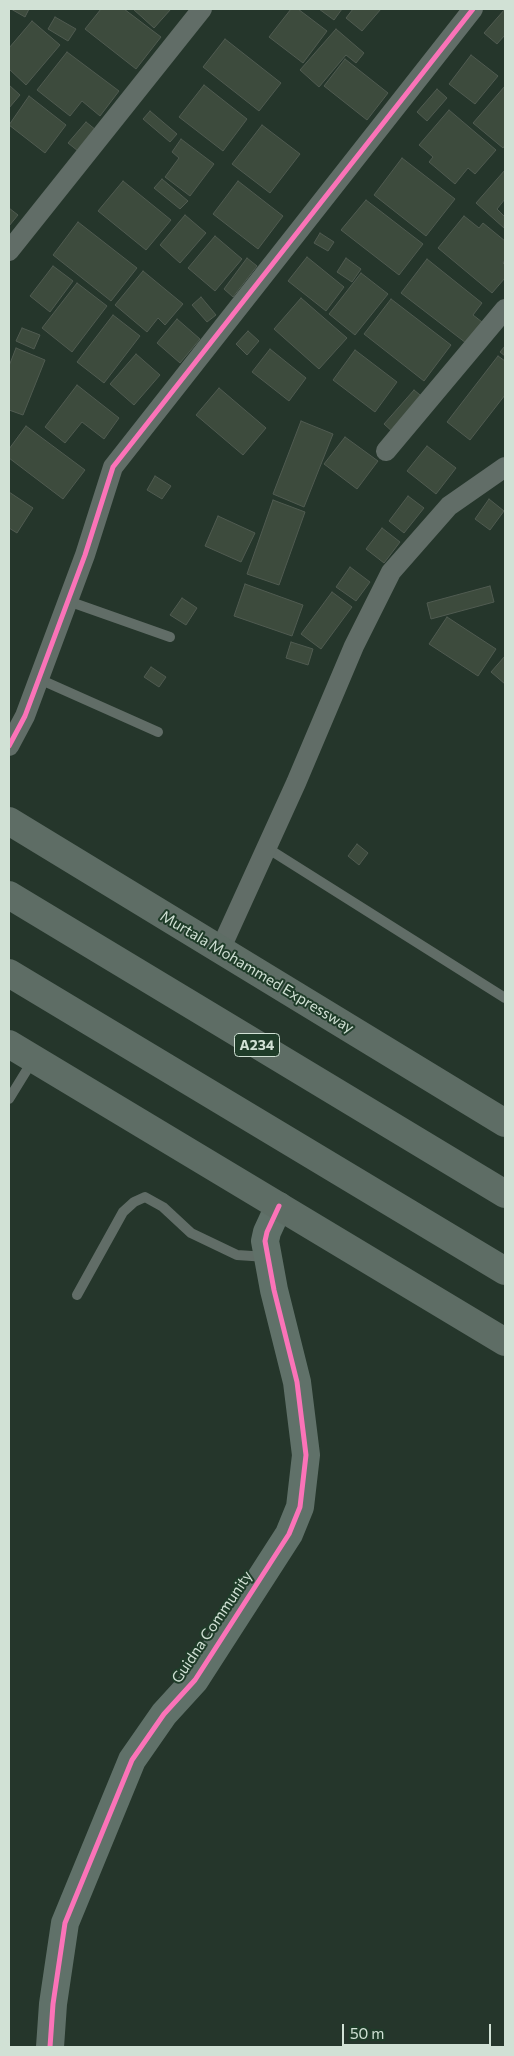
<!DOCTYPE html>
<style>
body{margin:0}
#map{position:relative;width:514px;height:2056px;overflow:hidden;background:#25362b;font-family:Commissioner,sans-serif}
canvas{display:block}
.frame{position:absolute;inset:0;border:10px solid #d1e1d5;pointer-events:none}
.scale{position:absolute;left:342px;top:2024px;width:149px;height:22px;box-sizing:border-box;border:2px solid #d1e1d5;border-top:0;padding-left:6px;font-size:15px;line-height:18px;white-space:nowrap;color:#d1e1d5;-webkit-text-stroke:4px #1f3c29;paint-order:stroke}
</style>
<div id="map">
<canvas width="514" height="2056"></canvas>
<div class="frame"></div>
<div class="scale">50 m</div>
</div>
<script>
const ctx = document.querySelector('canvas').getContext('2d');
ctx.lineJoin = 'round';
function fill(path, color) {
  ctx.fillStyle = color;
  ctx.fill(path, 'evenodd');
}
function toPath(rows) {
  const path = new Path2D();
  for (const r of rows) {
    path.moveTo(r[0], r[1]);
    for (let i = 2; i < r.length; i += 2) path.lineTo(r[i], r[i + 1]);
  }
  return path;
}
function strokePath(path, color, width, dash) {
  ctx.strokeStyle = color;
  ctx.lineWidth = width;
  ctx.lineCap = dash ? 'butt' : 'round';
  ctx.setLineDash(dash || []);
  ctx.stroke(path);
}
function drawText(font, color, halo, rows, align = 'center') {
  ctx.font = font + ' Commissioner,sans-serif';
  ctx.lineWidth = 4;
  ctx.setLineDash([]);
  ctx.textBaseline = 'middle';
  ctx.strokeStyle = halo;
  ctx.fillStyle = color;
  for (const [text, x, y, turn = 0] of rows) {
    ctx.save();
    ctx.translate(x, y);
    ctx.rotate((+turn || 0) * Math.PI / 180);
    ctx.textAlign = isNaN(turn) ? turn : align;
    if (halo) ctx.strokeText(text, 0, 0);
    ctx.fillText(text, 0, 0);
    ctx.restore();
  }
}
const building = toPath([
 [11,9,29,9,25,17,11,9],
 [101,9,124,9,161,37,136,69,85,29,101,9],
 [133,9,171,9,154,28,133,9],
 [291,9,298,9,327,31,303,63,269,37,291,9],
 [319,9,342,9,334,20,319,9],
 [353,9,381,9,362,31,346,18,353,9],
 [505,9,505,35,497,44,484,33,505,9],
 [55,17,76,29,68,41,48,29,55,17],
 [32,21,60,45,26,85,9,69,9,48,32,21],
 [336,29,364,53,356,63,346,55,319,87,300,70,336,29],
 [225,39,281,83,259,111,203,67,225,39],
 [67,52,119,91,100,116,82,101,70,116,37,90,67,52],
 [471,55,498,76,475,104,449,84,471,55],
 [345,59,388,93,367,120,324,86,345,59],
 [9,85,20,95,9,108,9,85],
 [204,85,247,119,223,151,179,117,204,85],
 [505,86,505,145,503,148,473,123,505,86],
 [437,89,447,98,427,121,417,112,437,89],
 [29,96,66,125,45,153,9,125,29,96],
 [449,110,496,150,475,174,468,168,455,184,429,162,433,157,419,145,449,110],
 [150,111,177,134,170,142,143,119,150,111],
 [86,122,96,130,78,151,68,143,86,122],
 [262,125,300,154,270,193,232,164,262,125],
 [181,139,214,164,190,196,165,177,179,158,172,152,181,139],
 [402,158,455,199,426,236,374,195,402,158],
 [505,170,505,199,497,209,505,217,504,228,476,203,505,170],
 [162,179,188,201,180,209,154,188,162,179],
 [123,181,171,220,146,250,98,211,123,181],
 [238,181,283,216,258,249,213,214,238,181],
 [366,200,423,244,399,275,341,230,366,200],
 [9,208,18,215,9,226,9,208],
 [185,215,206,233,180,263,160,245,185,215],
 [464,216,479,228,483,223,505,241,505,260,503,263,505,265,505,278,492,293,438,248,464,216],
 [78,222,137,268,111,301,53,255,78,222],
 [320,233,334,242,328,251,314,243,320,233],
 [215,236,242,259,215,291,188,268,215,236],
 [307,257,344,287,326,311,288,281,307,257],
 [247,258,257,266,233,297,224,289,247,258],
 [346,258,361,269,352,282,337,272,346,258],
 [427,259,482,303,473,315,482,322,466,343,401,293,427,259],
 [53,266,73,281,50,312,30,296,53,266],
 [143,271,183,304,165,325,158,318,147,332,115,305,143,271],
 [361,273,388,294,355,335,329,314,361,273],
 [77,283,107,306,72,352,42,328,77,283],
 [201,297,216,315,207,322,192,305,201,297],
 [301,298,347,338,319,369,274,329,301,298],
 [391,299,451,345,424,381,364,334,391,299],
 [113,315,140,336,104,383,77,362,113,315],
 [177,319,200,339,180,363,157,343,177,319],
 [22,328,40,335,34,349,16,341,22,328],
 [248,331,259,341,247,355,236,344,248,331],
 [505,346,505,356,500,352,505,346],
 [16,348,45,360,23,415,9,410,9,366,16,348],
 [270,349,306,378,289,401,252,372,270,349],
 [355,350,397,382,375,412,333,380,355,350],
 [136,354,160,375,134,405,110,384,136,354],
 [498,356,505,361,505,395,470,440,447,422,498,356],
 [77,385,119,418,104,439,82,422,65,443,45,427,77,385],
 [219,388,266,428,243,455,196,415,219,388],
 [414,390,425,399,395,434,384,424,414,390],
 [301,421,333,434,304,507,273,494,301,421],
 [26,426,85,470,63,499,9,458,9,449,26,426],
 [345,437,378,461,357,489,324,464,345,437],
 [427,446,456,468,436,494,407,471,427,446],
 [155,476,171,486,162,499,147,490,155,476],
 [9,492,33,508,17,533,9,528,9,492],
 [408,496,424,508,404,533,389,521,408,496],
 [489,499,504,511,490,530,475,519,489,499],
 [273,500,305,512,279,585,247,574,273,500],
 [218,516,255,533,241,562,205,546,218,516],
 [382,528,400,542,384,563,366,549,382,528],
 [350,567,370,582,356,601,336,587,350,567],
 [245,584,303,605,292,636,234,616,245,584],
 [490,586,494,602,431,619,427,603,490,586],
 [332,592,352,607,321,649,301,634,332,592],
 [182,598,197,608,186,625,170,615,182,598],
 [447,617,496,649,478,676,429,644,447,617],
 [291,642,313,649,308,665,286,658,291,642],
 [505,656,505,684,491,672,505,656],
 [151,667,166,677,159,687,144,677,151,667],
 [357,844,368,853,359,865,348,856,357,844]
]);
fill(building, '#3d4b3d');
strokePath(building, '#505b51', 1);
strokePath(toPath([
 [68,601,170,637],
 [39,679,158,732],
 [267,848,505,998],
 [9,1099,33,1060],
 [77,1295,123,1212,134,1202,145,1197,163,1207,191,1233,237,1255,267,1257]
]), '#616d67', 10);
strokePath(toPath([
 [9,251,202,9],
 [386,451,505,309],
 [9,746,25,716,85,555,113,467,473,9],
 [220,950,296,783,354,646,391,572,449,506,505,467]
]), '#616d67', 20);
strokePath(toPath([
 [50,2047,53,2004,65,1923,132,1760,164,1714,195,1680,289,1534,300,1507,306,1455,297,1382,274,1290,265,1241,267,1232,279,1206]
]), '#607169', 28);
strokePath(toPath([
 [9,821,505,1123],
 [9,895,505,1194],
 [9,973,505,1271],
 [9,1044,505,1342]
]), '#5e6d65', 28);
strokePath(toPath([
 [9,746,25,716,85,555,113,467,473,9],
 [50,2047,53,2004,65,1923,132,1760,164,1714,195,1680,289,1534,300,1507,306,1455,297,1382,274,1290,265,1241,267,1232,279,1206]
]), '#fb73b8', 5);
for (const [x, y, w] of [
 [257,1045,45]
]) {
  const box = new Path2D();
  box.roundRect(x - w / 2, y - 11.5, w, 23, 4);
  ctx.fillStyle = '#1f3c29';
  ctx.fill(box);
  strokePath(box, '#d1e1d5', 1);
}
drawText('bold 14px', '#d1e1d5', null, [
 ["A234",257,1045]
]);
drawText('15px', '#d1e1d5', '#1f3c29', [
 ["Murtala Mohammed Expressway",257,972,31],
 ["Guidna Community",212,1627,-56]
]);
</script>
